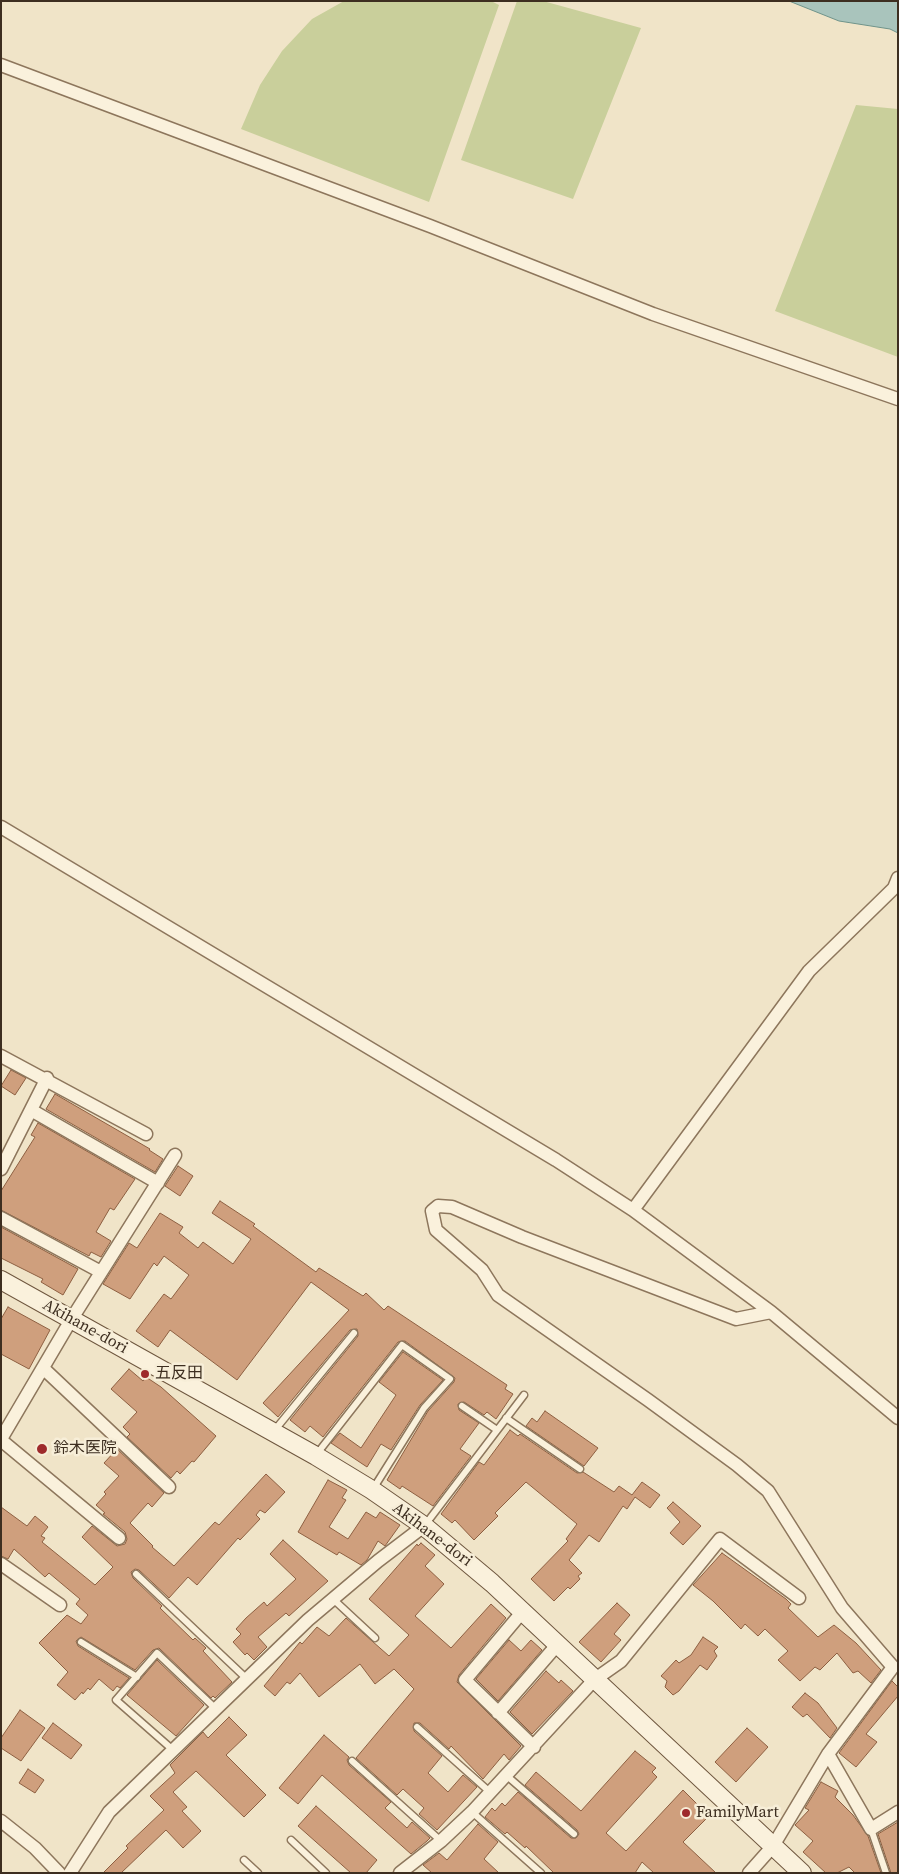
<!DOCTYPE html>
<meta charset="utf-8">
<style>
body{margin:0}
#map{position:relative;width:899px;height:1874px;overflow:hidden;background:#f0e4c8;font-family:"Source Serif 4",serif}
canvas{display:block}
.frame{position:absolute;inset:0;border:2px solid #3d2e20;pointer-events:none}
</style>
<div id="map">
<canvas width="899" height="1874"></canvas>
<div class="frame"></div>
</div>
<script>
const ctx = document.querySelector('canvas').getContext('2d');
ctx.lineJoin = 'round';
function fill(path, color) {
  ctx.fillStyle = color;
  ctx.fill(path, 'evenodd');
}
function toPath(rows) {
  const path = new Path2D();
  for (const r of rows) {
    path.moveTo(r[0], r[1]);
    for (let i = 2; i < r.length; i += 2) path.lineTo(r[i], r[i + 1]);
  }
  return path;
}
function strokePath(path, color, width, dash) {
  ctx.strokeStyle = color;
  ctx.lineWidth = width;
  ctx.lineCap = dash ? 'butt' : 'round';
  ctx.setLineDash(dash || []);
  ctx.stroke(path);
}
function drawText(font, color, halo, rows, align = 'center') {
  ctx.font = font + ' "Source Serif 4","Noto Sans JP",serif';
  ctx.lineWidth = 5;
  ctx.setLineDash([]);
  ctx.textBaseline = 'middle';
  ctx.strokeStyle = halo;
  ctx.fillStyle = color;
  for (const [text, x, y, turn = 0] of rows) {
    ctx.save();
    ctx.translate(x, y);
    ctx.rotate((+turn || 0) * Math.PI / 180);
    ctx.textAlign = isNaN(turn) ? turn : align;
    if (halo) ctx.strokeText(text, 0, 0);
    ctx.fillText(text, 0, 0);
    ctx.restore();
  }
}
fill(toPath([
 [344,1,491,1,499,5,429,202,241,129,260,85,282,51,312,19],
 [517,1,543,1,641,28,573,199,461,160],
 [856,105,898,109,898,357,775,311]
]), '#c9cf9b');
const water = toPath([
 [789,1,898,1,898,33,890,29,839,21,789,1]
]);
fill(water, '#a9c4bc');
strokePath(water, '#6f938a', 1);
const building = toPath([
 [11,1070,26,1078,15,1095,1,1086,11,1070],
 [55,1094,150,1149,149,1150,163,1159,155,1172,46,1109,55,1094],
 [38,1123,135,1179,114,1210,110,1208,96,1232,111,1241,101,1257,91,1252,89,1256,1,1210,1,1191,35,1137,31,1135,38,1123],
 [178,1166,193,1176,180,1196,165,1186,178,1166],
 [220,1201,255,1224,253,1226,316,1272,319,1268,363,1296,366,1293,384,1310,388,1306,507,1385,505,1389,513,1394,496,1419,487,1412,484,1415,464,1402,458,1404,459,1410,479,1423,460,1449,471,1456,433,1506,402,1486,400,1489,387,1480,428,1411,454,1382,455,1378,405,1341,398,1342,323,1437,310,1426,305,1432,290,1420,358,1336,357,1329,350,1330,278,1417,263,1403,349,1310,311,1282,237,1380,170,1330,158,1347,136,1331,164,1294,171,1299,189,1275,164,1256,157,1266,154,1263,130,1299,103,1284,129,1243,137,1248,160,1213,183,1227,179,1233,198,1248,203,1242,233,1264,251,1239,212,1213,220,1201],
 [1,1227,78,1269,63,1295,41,1282,43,1279,1,1258,1,1227],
 [8,1307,50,1330,29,1369,1,1354,1,1319,8,1307],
 [403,1352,443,1380,420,1405,391,1450,381,1444,367,1467,331,1443,340,1433,361,1448,396,1395,379,1382,403,1352],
 [129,1369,143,1381,146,1377,161,1387,216,1436,194,1462,192,1461,180,1474,177,1471,171,1478,127,1437,130,1434,123,1427,137,1412,111,1389,129,1369],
 [545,1411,598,1448,584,1466,526,1426,532,1418,537,1422,545,1411],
 [510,1430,518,1436,520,1434,577,1473,583,1472,614,1492,619,1486,632,1495,642,1482,660,1495,650,1508,635,1497,627,1509,623,1506,599,1542,589,1535,569,1560,582,1573,578,1576,580,1579,570,1589,568,1587,554,1601,531,1579,568,1541,566,1539,577,1524,526,1482,495,1513,498,1516,474,1540,455,1520,452,1523,441,1514,479,1462,484,1465,510,1430],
 [117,1449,164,1493,152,1507,148,1503,130,1523,153,1546,152,1547,174,1566,215,1522,219,1525,266,1474,285,1492,265,1513,260,1510,256,1515,260,1519,240,1540,238,1538,197,1585,188,1577,169,1598,139,1570,135,1569,131,1572,133,1578,162,1606,160,1608,193,1640,195,1638,206,1648,203,1651,232,1682,215,1698,213,1696,211,1698,159,1648,153,1650,135,1670,81,1637,76,1641,78,1646,129,1678,120,1688,117,1686,113,1691,99,1679,90,1690,88,1688,83,1694,82,1692,75,1700,57,1685,68,1672,39,1643,67,1615,81,1624,88,1615,76,1604,80,1599,49,1573,45,1577,14,1549,8,1559,1,1556,1,1507,27,1526,35,1516,48,1527,41,1536,45,1538,42,1542,95,1585,113,1567,82,1537,92,1526,117,1546,125,1544,127,1539,125,1532,103,1514,105,1513,96,1505,106,1494,104,1492,119,1476,104,1463,117,1449],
 [328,1480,347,1490,342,1498,346,1500,329,1527,348,1539,366,1512,376,1518,380,1512,400,1525,385,1546,378,1541,367,1560,361,1565,339,1552,337,1555,298,1532,328,1480],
 [673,1502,701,1526,683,1545,670,1533,680,1522,667,1508,673,1502],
 [283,1540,328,1581,289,1616,286,1613,258,1637,267,1647,254,1660,247,1653,245,1655,233,1642,241,1634,236,1629,246,1618,264,1602,267,1606,296,1579,270,1554,283,1540],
 [421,1543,435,1555,425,1566,444,1584,415,1616,451,1648,491,1604,506,1618,459,1675,457,1682,521,1746,509,1760,504,1754,483,1779,451,1746,449,1749,420,1723,414,1723,414,1731,442,1756,428,1773,448,1792,463,1775,477,1787,437,1830,419,1814,424,1808,403,1789,397,1795,356,1758,414,1689,394,1669,375,1684,360,1664,319,1697,300,1673,290,1684,287,1682,275,1696,264,1686,300,1642,302,1644,317,1627,329,1636,346,1618,389,1656,409,1635,369,1599,417,1544,418,1546,421,1543],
 [722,1553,786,1599,791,1604,788,1608,818,1637,834,1625,856,1643,881,1670,871,1683,858,1671,853,1673,837,1653,820,1670,815,1667,800,1681,778,1660,788,1651,765,1629,758,1636,745,1624,741,1629,713,1601,693,1585,722,1553],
 [617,1603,630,1615,614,1634,621,1640,601,1662,579,1642,617,1603],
 [703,1637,718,1647,714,1651,717,1656,707,1670,700,1665,679,1691,673,1695,665,1687,667,1681,661,1676,676,1660,679,1663,691,1655,703,1637],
 [509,1640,521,1651,531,1640,542,1650,498,1701,476,1679,509,1640],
 [157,1660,204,1705,176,1736,127,1695,157,1660],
 [546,1671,559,1683,561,1680,573,1691,532,1734,510,1712,546,1671],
 [892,1681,898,1687,898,1696,866,1734,877,1742,856,1767,839,1753,892,1681],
 [805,1693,818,1703,837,1728,830,1738,807,1714,803,1717,792,1707,805,1693],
 [20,1710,45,1728,21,1761,1,1748,1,1738,20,1710],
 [229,1717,247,1735,226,1755,266,1795,244,1817,196,1771,173,1792,187,1807,182,1811,201,1831,183,1848,166,1830,121,1873,103,1873,128,1848,126,1846,164,1810,150,1796,175,1773,170,1765,203,1732,208,1738,229,1717],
 [53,1723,82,1745,71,1759,42,1738,53,1723],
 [747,1728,768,1747,736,1782,715,1762,747,1728],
 [324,1735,349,1757,347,1760,349,1765,391,1802,385,1808,407,1828,412,1822,430,1838,427,1841,411,1854,322,1775,298,1804,279,1788,324,1735],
 [635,1751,656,1768,652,1772,657,1777,606,1833,626,1851,683,1790,709,1816,683,1842,716,1873,654,1873,642,1862,635,1873,554,1873,526,1846,525,1848,507,1832,505,1834,485,1817,492,1808,495,1811,502,1803,505,1806,518,1792,571,1838,576,1838,579,1834,577,1830,525,1785,536,1772,581,1811,635,1751],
 [28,1769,44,1780,35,1793,19,1783,28,1769],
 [821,1782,838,1791,835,1797,853,1815,868,1836,881,1873,855,1873,849,1867,837,1873,826,1873,803,1852,813,1841,795,1825,809,1810,805,1808,821,1782],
 [316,1806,377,1860,366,1873,351,1873,298,1826,316,1806],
 [898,1822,898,1873,891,1873,878,1834,898,1822],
 [478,1824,498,1842,484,1859,499,1873,432,1873,423,1865,439,1853,447,1860,478,1824]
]);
fill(building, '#cf9f7d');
strokePath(building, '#8d5f41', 1);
const lane = toPath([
 [462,1406,497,1430],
 [506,1418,580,1469],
 [274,1431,354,1333],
 [316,1455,402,1345,450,1379,424,1408,373,1489],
 [425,1525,524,1395],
 [136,1574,247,1679],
 [333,1599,375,1638],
 [81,1642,137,1677],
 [417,1727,491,1793],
 [173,1750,116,1700,157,1653,216,1709],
 [352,1761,441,1841],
 [507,1776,574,1834],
 [472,1812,541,1873],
 [871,1829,886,1873],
 [291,1840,326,1873],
 [244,1860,258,1873]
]);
const street = toPath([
 [1,65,430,226,653,314,898,399],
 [1,827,556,1160,633,1210,771,1312,898,1418],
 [1,1056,146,1134],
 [31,1110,158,1183],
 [1,1169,47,1078],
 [633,1210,809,971,894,888,898,878],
 [1,1218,101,1272],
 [43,1368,169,1487],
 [1,1439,71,1320,175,1155],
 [1,1440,119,1538],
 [1,1564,60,1605],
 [523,1611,465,1680,534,1747],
 [498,1713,557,1645],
 [828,1754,871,1829,898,1812],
 [1,1821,35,1848,59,1873],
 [70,1873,109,1812,308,1620,378,1561,424,1526],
 [400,1873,441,1841,472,1812,594,1680,621,1661,720,1539,799,1598],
 [749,1873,773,1846,828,1754,893,1667,842,1608,768,1491,737,1465,648,1400,498,1295,482,1270,436,1230,432,1211,438,1206,452,1207,522,1237,736,1319,771,1312]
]);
const secondary = toPath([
 [1,1280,316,1456,372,1490,424,1526,492,1583,802,1873]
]);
strokePath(lane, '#8d765c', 9);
strokePath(street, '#8d765c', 15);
strokePath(secondary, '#6f573f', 20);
strokePath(lane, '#faf1dc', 6);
strokePath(street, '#faf1dc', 12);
strokePath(secondary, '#faf1dc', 18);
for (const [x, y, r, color] of [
 [145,1374,5,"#9e2a2b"],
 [42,1449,6,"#9e2a2b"],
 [686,1813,5,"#9e2a2b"]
]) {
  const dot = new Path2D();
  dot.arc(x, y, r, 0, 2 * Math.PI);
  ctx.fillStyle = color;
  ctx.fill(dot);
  strokePath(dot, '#f7eed8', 2);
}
drawText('16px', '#3d2e20', '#f7eed8', [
 ["Akihane-dori",85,1327,29],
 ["Akihane-dori",432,1535,37]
]);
drawText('16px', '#3d2e20', '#f7eed8', [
 ["五反田",155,1374],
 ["鈴木医院",53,1449],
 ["FamilyMart",696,1813]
], 'left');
</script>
